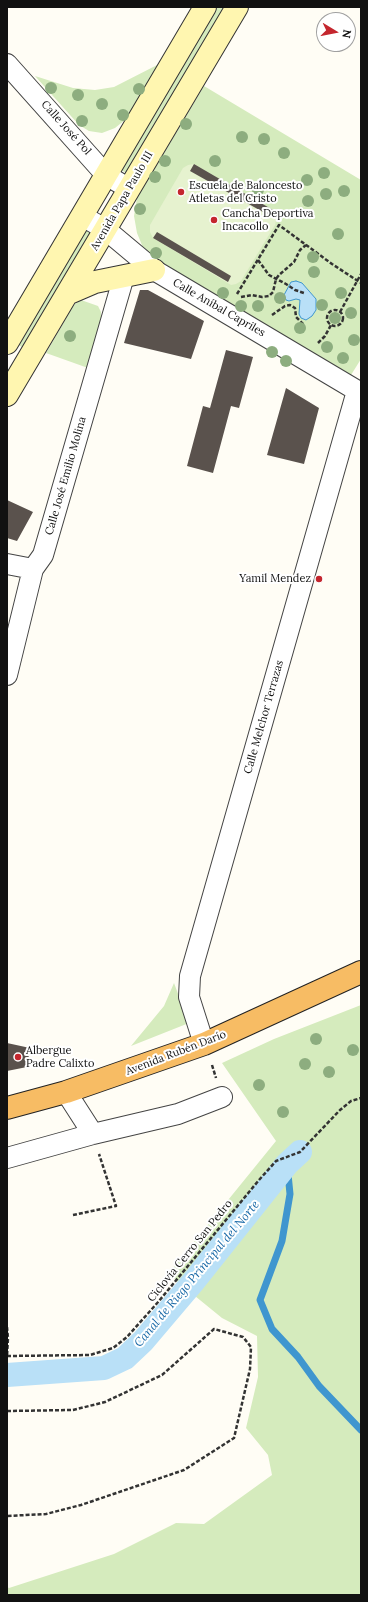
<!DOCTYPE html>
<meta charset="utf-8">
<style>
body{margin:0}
#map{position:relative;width:368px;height:1602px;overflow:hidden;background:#fffdf5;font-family:Lora,serif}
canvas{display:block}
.frame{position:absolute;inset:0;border:8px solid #111;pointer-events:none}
.north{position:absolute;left:316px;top:12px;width:40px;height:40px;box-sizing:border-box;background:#fff;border:1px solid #a0a0a0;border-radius:50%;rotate:100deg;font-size:11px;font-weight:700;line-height:16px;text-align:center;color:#111}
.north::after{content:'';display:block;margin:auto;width:14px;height:18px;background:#c4262e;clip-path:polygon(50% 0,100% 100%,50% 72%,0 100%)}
</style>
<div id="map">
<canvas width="368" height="1602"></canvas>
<div class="frame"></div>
<div class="north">N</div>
</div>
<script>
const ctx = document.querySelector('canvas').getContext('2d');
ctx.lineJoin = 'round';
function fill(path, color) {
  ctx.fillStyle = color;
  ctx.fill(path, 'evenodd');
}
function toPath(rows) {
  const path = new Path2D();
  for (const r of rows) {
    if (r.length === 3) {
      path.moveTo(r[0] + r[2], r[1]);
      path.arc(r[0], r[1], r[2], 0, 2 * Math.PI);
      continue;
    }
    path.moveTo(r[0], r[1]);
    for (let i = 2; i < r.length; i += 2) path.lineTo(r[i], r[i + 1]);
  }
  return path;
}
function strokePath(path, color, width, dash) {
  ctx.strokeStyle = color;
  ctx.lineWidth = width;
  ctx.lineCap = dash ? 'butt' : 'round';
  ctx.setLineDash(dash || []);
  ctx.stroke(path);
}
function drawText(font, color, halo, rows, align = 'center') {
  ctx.font = font + ' Lora,serif';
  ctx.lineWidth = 4;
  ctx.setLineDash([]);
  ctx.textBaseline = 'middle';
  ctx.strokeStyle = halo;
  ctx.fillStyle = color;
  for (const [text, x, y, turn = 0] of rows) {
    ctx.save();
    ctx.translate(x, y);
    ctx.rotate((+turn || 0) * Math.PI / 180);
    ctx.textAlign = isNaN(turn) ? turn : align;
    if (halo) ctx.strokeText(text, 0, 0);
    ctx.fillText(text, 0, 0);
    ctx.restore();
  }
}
fill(toPath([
 [215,7,224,7,126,173,120,169],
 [161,63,125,120,115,128,102,133,89,131,79,125,35,76,73,88,95,90,114,87],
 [204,86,361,180,361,359,351,375,154,259,144,250,137,233,134,216,137,198],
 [85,225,92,229,23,348,16,343],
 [81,300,98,306,101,312,101,322,88,368,46,353,72,308,75,304],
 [174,983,189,1023,131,1046,164,1006],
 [361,1005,361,1595,7,1595,7,1587,9,1588,114,1554,176,1523,204,1524,272,1475,268,1455,246,1428,258,1377,257,1336,222,1318,168,1274,276,1141,222,1063,274,1039]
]), '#d5ebbd');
fill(toPath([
 [194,164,273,210,277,216,275,225,241,281,236,284,231,285,153,238,150,232,150,225,183,168,188,165]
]), '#e6f2cf');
const water = toPath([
 [296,281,302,283,316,299,316,310,312,316,306,320,301,318,299,314,300,300,296,299,289,301,286,300,284,295,291,282,296,281]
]);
fill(water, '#b9e0f7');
strokePath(water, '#3f96cf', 1);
strokePath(toPath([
 [287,1164,290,1194,282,1241,260,1300,272,1329,298,1357,319,1386,361,1430]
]), '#3f96cf', 7);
strokePath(toPath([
 [7,1375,104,1368,125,1358,143,1341,193,1282,287,1164,300,1152]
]), '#b9e0f7', 24);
fill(toPath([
 [194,164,273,210,270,216,190,171],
 [157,232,231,276,228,282,153,238],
 [140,290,148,290,204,321,191,359,124,343],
 [226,350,253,357,239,408,231,406,213,473,187,466,203,406,210,408],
 [286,388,319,408,304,464,267,455],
 [7,500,33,512,17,541,7,538],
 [7,1043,30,1048,27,1067,7,1071]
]), '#5a524d');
const minor = toPath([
 [7,64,106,175,128,188],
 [82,216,105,229,154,270,361,393],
 [7,564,33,569],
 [7,675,33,569,43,555,124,276],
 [204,1044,189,997,190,976,357,391],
 [66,1092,93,1134],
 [7,1158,93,1134,178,1114,222,1097]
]);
const secondary = toPath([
 [67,294,95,282,154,270],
 [7,343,205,7],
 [7,395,237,7]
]);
const trunk = toPath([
 [7,1108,66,1092,204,1044,361,972]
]);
strokePath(minor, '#444', 22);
strokePath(secondary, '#333', 24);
strokePath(trunk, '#222', 24);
strokePath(toPath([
 [258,260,269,275,286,284,295,290,304,293],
 [237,294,279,225,332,264,361,283],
 [241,297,252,295,262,297,269,296,273,292,276,279,279,275,294,262,300,250,306,245],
 [335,318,8],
 [340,312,361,274],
 [272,315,285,306,290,305,295,308,296,317,304,325,300,332],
 [318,343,325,336,331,325],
 [212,1065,216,1078],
 [73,1215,116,1206,99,1154],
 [7,1327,8,1338,7,1357],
 [7,1356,90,1355,113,1348,127,1337,159,1301,259,1180,276,1161,300,1152,340,1110,351,1101,361,1098],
 [7,1411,73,1410,105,1402,162,1375,214,1329,243,1337,251,1347,250,1369,234,1438,184,1470,81,1505,46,1514,7,1516]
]), '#333', 2.5, [4, 2]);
strokePath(minor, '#fff', 20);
strokePath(secondary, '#fff6b0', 22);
strokePath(trunk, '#f7bc64', 22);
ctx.fillStyle = '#8dad7f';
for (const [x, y] of [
 [51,88],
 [139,89],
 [78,95],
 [102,104],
 [123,115],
 [82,121],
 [186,124],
 [242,137],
 [264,139],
 [284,153],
 [165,161],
 [215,161],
 [324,173],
 [155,177],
 [307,180],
 [258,190],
 [344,191],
 [326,194],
 [308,201],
 [140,209],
 [338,234],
 [156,253],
 [313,257],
 [314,272],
 [223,293],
 [341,293],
 [280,298],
 [322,305],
 [241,306],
 [258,306],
 [351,313],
 [335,318],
 [300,328],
 [70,336],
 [354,340],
 [327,347],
 [272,352],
 [343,358],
 [286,361],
 [316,1039],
 [353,1050],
 [305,1064],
 [329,1072],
 [259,1085],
 [283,1112]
]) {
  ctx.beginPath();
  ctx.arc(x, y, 6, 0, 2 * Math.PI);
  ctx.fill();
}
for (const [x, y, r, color] of [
 [181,192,4,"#c4262e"],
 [214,220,4,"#c4262e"],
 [319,579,4,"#c4262e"],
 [18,1057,4,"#c4262e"]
]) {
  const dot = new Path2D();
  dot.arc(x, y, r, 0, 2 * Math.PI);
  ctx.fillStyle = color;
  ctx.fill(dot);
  strokePath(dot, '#fff', 1.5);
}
drawText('11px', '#111', '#fff', [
 ["Calle José Pol",66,128,48],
 ["Avenida Papa Paulo III",122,201,-60],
 ["Calle Aníbal Capriles",219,308,30],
 ["Calle José Emilio Molina",66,476,-74],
 ["Calle Melchor Terrazas",264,717,-74],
 ["Avenida Rubén Darío",176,1053,-21],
 ["Ciclovía Cerro San Pedro",190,1251,-51]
]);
drawText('11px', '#111', '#fff', [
 ["Escuela de Baloncesto",189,186],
 ["Atletas del Cristo",189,199],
 ["Cancha Deportiva",222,214],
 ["Incacollo",222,227],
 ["Yamil Mendez",311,579,"right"],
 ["Albergue",26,1051],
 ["Padre Calixto",26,1064]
], 'left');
drawText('italic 12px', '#1768a6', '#fff', [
 ["Canal de Riego Principal del Norte",197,1274,-50]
]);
</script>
